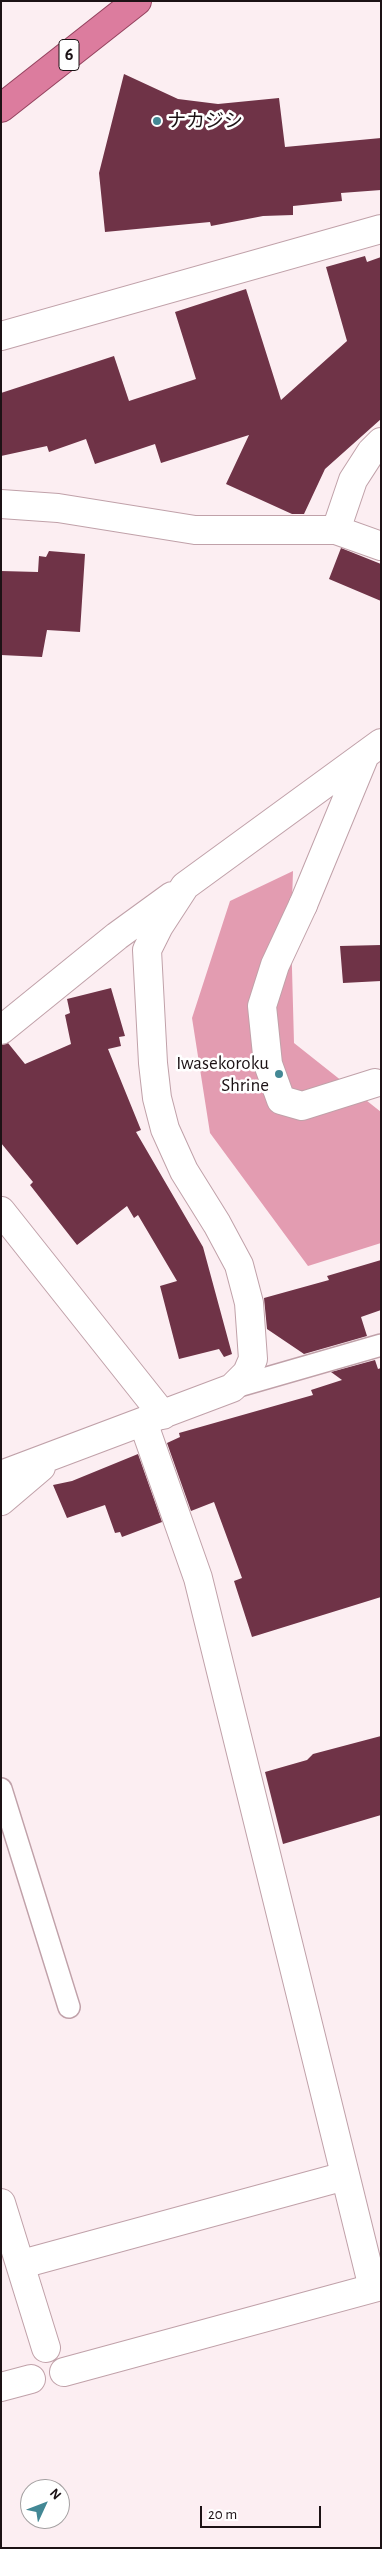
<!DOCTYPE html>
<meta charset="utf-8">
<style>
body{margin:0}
#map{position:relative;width:382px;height:2549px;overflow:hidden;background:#fceef2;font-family:"Alegreya Sans",sans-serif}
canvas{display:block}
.frame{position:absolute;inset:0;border:2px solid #1c1215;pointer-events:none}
.north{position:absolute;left:20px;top:2479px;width:50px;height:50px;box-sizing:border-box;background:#fff;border:1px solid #a4a0a1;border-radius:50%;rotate:47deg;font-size:14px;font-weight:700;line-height:20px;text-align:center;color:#1c1215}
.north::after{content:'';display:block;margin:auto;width:18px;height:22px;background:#438895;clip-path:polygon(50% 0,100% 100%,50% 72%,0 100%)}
.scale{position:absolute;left:200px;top:2506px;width:121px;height:22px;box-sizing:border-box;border:2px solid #1c1215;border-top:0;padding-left:6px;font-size:15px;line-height:18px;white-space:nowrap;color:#1c1215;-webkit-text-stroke:4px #fff;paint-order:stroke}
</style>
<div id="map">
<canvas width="382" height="2549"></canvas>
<div class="frame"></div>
<div class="north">N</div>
<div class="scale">20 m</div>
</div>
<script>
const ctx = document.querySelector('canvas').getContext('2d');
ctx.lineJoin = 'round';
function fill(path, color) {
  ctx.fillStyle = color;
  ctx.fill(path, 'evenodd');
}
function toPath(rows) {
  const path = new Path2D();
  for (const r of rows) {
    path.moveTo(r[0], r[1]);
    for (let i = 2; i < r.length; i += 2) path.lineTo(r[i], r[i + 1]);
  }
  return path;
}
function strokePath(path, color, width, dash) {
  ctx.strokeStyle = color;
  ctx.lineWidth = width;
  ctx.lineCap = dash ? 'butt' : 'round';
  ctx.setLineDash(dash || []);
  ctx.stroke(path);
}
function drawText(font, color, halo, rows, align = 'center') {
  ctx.font = font + ' "Alegreya Sans","Noto Sans JP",sans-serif';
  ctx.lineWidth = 5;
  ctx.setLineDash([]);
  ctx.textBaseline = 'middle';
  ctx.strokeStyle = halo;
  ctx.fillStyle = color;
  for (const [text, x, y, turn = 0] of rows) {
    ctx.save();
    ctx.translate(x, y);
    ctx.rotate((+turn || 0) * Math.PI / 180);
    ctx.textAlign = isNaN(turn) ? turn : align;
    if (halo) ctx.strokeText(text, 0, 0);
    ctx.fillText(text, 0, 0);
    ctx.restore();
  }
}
fill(toPath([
 [293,871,291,932,294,1043,381,1112,381,1243,308,1266,210,1133,192,1018,230,901]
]), '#e39cb1');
fill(toPath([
 [124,74,178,99,218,104,279,98,285,147,381,138,381,190,341,193,342,201,293,206,293,215,263,216,211,226,210,222,105,232,99,173],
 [365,256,367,262,381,257,381,419,325,469,304,514,292,514,226,484,249,435,161,463,155,444,95,464,86,439,49,452,47,446,1,456,1,393,114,356,129,401,196,379,175,312,246,289,281,400,347,341,326,267],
 [341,548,381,564,381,601,329,579],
 [49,551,85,554,80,632,47,630,42,657,1,655,1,571,38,572,39,556,46,557],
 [381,945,381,981,343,983,340,946],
 [111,988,125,1036,119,1037,121,1046,108,1049,141,1130,136,1132,203,1247,232,1354,224,1357,219,1349,179,1359,160,1286,177,1281,138,1215,134,1218,127,1206,77,1245,30,1185,33,1182,1,1143,1,1045,8,1043,25,1064,71,1044,65,1015,70,1013,67,999],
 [381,1260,381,1310,361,1317,367,1336,304,1354,267,1329,264,1298,329,1280,327,1276],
 [375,1360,378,1369,381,1368,381,1597,252,1637,234,1581,242,1578,214,1502,191,1511,167,1443,180,1437,179,1433,313,1395,311,1390,342,1380,331,1372],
 [138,1454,162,1522,122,1537,120,1532,115,1533,105,1505,67,1518,53,1485,72,1481],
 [381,1736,381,1815,283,1844,265,1772,307,1760,313,1754]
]), '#6f3347');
const service = toPath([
 [232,1388,381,1345],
 [1,1789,69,2007]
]);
const pedestrian = toPath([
 [303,905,275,965,262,1006,268,1064,281,1100,302,1106,375,1083]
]);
const minor = toPath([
 [1,336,381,229],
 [1,504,58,508,195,530,336,530,381,546],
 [336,530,353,480,371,452,381,442],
 [303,905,365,755],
 [1,1030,117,936,172,896],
 [1,1211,163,1415],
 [143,1422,198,1578,373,2288],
 [1,1475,232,1388,247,1373,253,1359,249,1303,239,1265,217,1224,184,1171,165,1129,157,1098,153,1063,147,950,159,926,185,886,381,743],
 [1,1501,41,1467],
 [1,2203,46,2348],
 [22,2264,345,2176],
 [64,2372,381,2286],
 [1,2387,31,2379]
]);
const trunk = toPath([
 [1,108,137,1]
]);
strokePath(service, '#c0a1a9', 24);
strokePath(pedestrian, '#c0a1a9', 30);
strokePath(minor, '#c0a1a9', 30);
strokePath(trunk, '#94425e', 30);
strokePath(service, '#fff', 21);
strokePath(pedestrian, '#fff', 28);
strokePath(minor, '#fff', 28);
strokePath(trunk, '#dc7c9e', 28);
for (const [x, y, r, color] of [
 [157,121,5,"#438895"],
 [279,1074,5,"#438895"]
]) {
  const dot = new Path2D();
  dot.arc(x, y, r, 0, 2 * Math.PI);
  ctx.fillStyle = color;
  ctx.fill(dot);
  strokePath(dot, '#fff', 2);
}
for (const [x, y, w] of [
 [69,55,20]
]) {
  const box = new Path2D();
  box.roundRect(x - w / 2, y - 15.5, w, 31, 4);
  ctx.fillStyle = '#fff';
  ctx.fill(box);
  strokePath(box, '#1c1215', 1);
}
drawText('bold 18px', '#1c1215', null, [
 ["6",69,55]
]);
drawText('19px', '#1c1215', '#fff', [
 ["ナカジシ",167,121],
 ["Iwasekoroku",269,1063,"right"],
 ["Shrine",269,1085,"right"]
], 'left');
</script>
